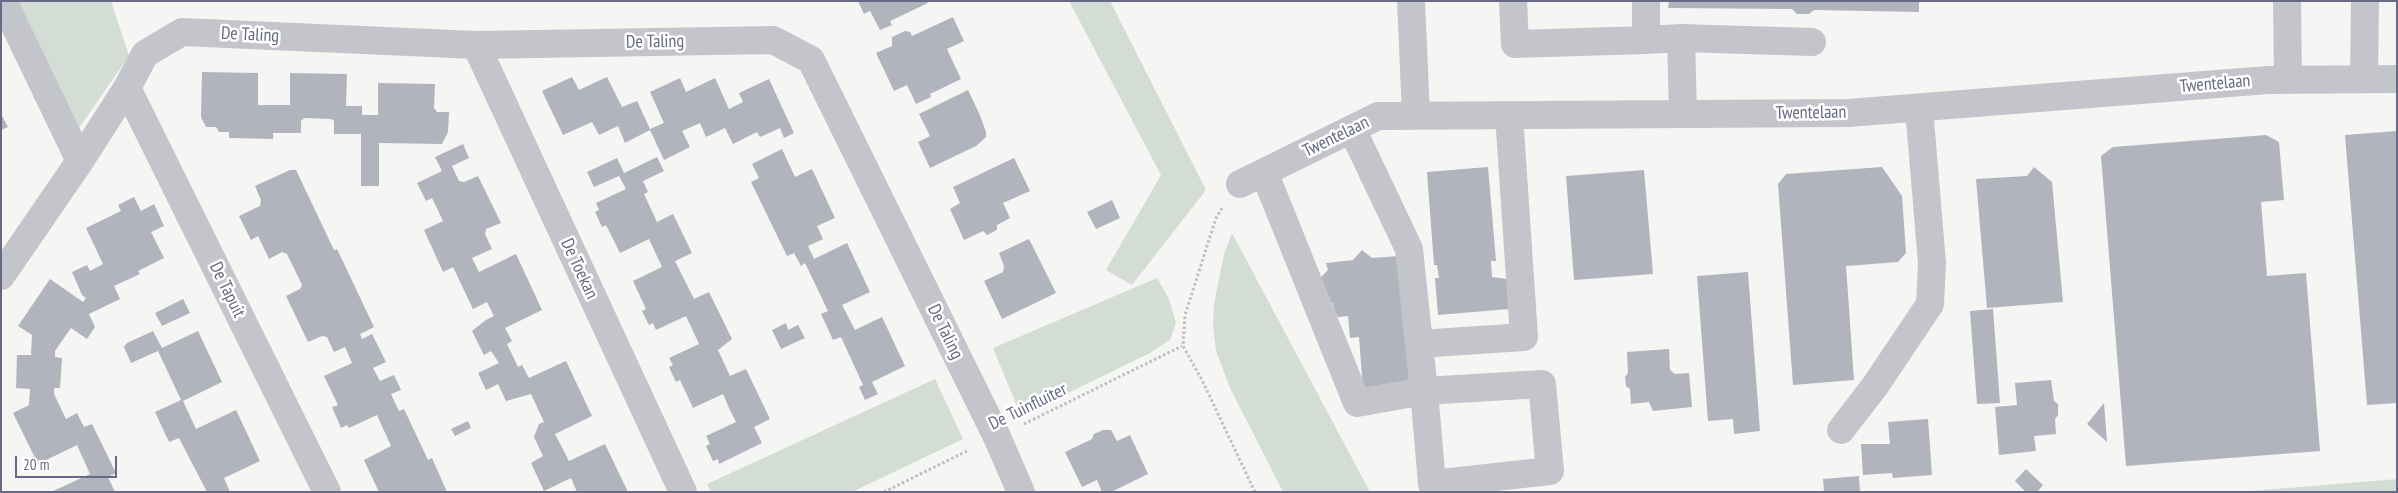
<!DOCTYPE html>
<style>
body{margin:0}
#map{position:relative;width:2398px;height:493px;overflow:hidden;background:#f5f6f3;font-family:"PT Sans Narrow",sans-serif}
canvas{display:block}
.frame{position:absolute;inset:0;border:2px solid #666a84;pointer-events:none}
.scale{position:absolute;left:15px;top:456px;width:102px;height:22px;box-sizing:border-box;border:2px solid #666a84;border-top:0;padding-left:6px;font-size:15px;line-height:18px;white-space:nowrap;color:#666a84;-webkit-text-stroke:4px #fff;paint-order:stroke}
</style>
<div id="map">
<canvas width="2398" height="493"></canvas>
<div class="frame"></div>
<div class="scale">20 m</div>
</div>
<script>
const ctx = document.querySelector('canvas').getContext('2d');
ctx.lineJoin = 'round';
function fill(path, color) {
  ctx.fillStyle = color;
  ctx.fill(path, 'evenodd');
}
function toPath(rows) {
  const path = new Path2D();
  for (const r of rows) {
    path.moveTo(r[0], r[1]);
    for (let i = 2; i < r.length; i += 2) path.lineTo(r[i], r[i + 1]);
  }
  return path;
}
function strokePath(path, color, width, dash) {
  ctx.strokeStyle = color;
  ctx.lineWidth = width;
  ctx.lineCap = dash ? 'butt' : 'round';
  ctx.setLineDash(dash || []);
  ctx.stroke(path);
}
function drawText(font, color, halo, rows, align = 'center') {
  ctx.font = font + ' "PT Sans Narrow",sans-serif';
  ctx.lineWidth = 5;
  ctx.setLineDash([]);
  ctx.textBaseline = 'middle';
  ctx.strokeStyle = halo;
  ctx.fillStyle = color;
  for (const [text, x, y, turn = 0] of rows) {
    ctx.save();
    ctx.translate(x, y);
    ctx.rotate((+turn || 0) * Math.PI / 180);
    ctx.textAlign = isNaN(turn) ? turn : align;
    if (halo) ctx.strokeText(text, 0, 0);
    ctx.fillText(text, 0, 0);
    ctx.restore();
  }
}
fill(toPath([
 [17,1,111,1,129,56,77,131],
 [1069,1,1110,1,1206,190,1132,285,1106,270,1161,175],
 [1232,233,1370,492,1283,492,1230,388,1216,351,1213,326,1214,304,1224,254],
 [1157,278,1169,299,1176,323,1170,340,1150,353,1021,416,993,348],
 [935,379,963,439,852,492,711,492,707,484],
 [2397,479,2397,492,2239,492]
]), '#d4ddd5');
fill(toPath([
 [858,1,927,1,928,3,890,21,892,25,880,30,870,11,864,14],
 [1669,1,1919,1,1919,12,1814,10,1809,14,1797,14,1792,9,1668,8],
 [953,17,964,41,947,49,961,79,930,94,931,97,916,104,907,85,894,91,876,53,892,46,892,37,905,31,910,32,912,36],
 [202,72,258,73,258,105,290,105,290,73,347,74,346,106,362,106,362,115,378,115,378,83,435,84,434,108,437,112,449,112,448,132,442,144,379,143,379,186,361,186,361,134,334,134,334,121,331,119,304,118,301,121,301,133,273,133,273,139,229,138,229,132,219,132,216,127,206,127,201,117],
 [572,77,579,90,607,77,622,107,637,101,650,129,664,123,650,92,680,78,686,92,715,78,729,109,743,102,739,93,769,79,794,133,784,138,780,128,760,137,757,132,733,144,725,128,706,137,700,123,682,131,690,147,664,160,650,130,625,143,618,126,599,135,592,122,563,135,542,91],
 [968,90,979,113,986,132,986,137,976,146,930,168,918,142,930,136,919,114],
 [1,114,8,127,1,130],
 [2397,131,2397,403,2367,405,2345,135],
 [2266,135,2279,142,2284,200,2261,202,2267,276,2306,273,2320,451,2126,466,2101,156,2113,147],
 [463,144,469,158,452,166,459,181,464,182,478,176,501,223,486,229,485,234,492,249,472,258,479,272,516,254,542,310,505,328,512,341,507,344,518,367,522,365,529,378,566,361,592,416,555,434,569,461,605,444,628,492,577,492,571,478,544,491,531,463,543,456,534,437,539,424,544,422,531,394,506,401,498,384,486,390,478,373,499,363,491,351,484,355,472,331,486,320,494,316,487,302,473,309,453,267,443,272,424,230,443,221,432,198,426,201,417,183,442,171,435,157],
 [782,149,795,177,812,169,835,218,817,226,823,239,808,246,814,259,847,243,870,292,842,305,855,330,882,317,905,366,872,382,878,394,865,400,859,387,863,385,841,337,833,340,821,314,828,311,805,263,801,266,794,253,787,256,751,182,759,178,752,164],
 [657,157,664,171,643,181,648,192,644,194,657,222,673,214,692,253,675,261,694,299,709,292,732,339,718,350,730,376,746,369,770,419,754,427,762,443,719,464,718,459,713,461,706,446,710,444,706,436,736,422,729,408,723,394,693,408,680,380,676,382,669,367,673,365,669,358,699,344,686,316,656,330,653,323,649,325,642,311,646,309,633,281,662,267,649,239,620,253,606,225,602,227,595,212,599,210,596,203,626,189,619,176,594,187,587,172,617,158,624,173],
 [1014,158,1030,191,1003,203,1010,218,997,225,997,230,987,235,983,231,964,240,950,209,960,203,953,187],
 [1488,167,1496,261,1491,261,1492,277,1507,279,1509,309,1438,315,1435,278,1439,278,1437,265,1434,265,1427,172],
 [1882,167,1902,196,1906,253,1898,262,1846,266,1854,380,1793,385,1778,184,1786,174],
 [2034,167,2052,182,2063,302,1987,308,1976,179,2027,176],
 [290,170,296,170,334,250,337,249,374,327,360,334,362,339,372,334,386,362,373,368,380,381,394,375,401,390,391,394,399,411,404,409,428,460,432,458,447,492,379,492,364,460,391,446,377,415,349,428,347,425,341,428,332,407,338,405,324,376,352,363,345,347,334,352,327,337,322,336,308,342,286,296,300,289,302,285,287,254,282,252,269,259,258,236,251,240,239,216,260,206,261,200,255,186],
 [1644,170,1653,274,1574,280,1566,176],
 [134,197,141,211,154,204,164,226,151,232,164,258,138,271,140,274,114,286,120,299,89,314,95,327,87,339,71,328,55,351,55,357,62,358,60,388,54,388,54,394,66,419,77,413,84,427,92,424,116,473,108,477,115,492,51,492,90,474,77,445,38,464,13,413,29,405,30,389,16,388,17,355,31,355,32,335,18,326,50,279,83,302,86,298,82,295,72,272,87,265,90,271,103,264,86,228,121,211,118,205],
 [1112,200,1120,218,1096,229,1087,212],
 [1029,239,1056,293,1002,319,984,281,1003,272,1004,266,999,253],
 [1362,250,1372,258,1399,256,1411,385,1363,389,1359,337,1350,338,1348,316,1338,317,1334,309,1333,303,1330,303,1329,296,1325,294,1321,277,1328,270,1326,263,1353,260],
 [1748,272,1760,431,1734,434,1733,419,1708,421,1697,276],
 [183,299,190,313,162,326,155,313],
 [1993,309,2000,403,1977,404,1970,311],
 [786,323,788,330,798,325,805,338,781,349,772,330],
 [153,331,162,348,198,331,222,382,183,401,196,429,236,410,260,461,224,478,230,492,207,492,179,438,169,442,155,412,181,400,158,351,131,363,124,347,127,343],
 [1669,349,1670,370,1675,374,1689,373,1692,407,1653,411,1649,402,1631,404,1630,389,1626,386,1625,377,1628,373,1627,352],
 [2051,380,2054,401,2058,404,2058,415,2055,419,2056,434,2034,436,2036,451,1999,455,1995,407,2017,405,2015,383],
 [2104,403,2107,442,2087,424],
 [1928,419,1932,475,1893,478,1892,473,1863,475,1861,444,1890,444,1888,422],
 [468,421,471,428,455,436,451,429],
 [1103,430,1111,430,1117,441,1130,435,1148,474,1111,492,1102,492,1097,480,1082,487,1065,452,1092,439,1094,434],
 [2026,469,2043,485,2037,492,2026,492,2015,481],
 [1859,476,1860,492,1824,492,1823,479]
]), '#b1b3bd');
strokePath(toPath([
 [1222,208,1216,218,1185,315,1183,346,1202,380,1255,492],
 [1024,424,1182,346],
 [884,492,969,450]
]), '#bebec2', 3, [2.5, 2.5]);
strokePath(toPath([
 [3,1,80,161,127,88,145,54,182,32,476,45,773,40,811,60,997,437,1021,492],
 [1411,1,1416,115],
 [1513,1,1515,44,1646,40],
 [1646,1,1646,40,1681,38,1812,42],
 [2287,1,2288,80],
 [1681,38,1683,114],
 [476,45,683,492],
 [2364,79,2365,1],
 [127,88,327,492],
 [1264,172,1357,403,1424,391,1542,384,1550,471,1432,484,1424,391,1419,344,1409,249,1352,129],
 [1240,184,1378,116,1848,113,2268,80,2397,79],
 [1,276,80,161],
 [1419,344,1524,337,1509,115],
 [1841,430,1875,386,1930,304,1932,263,1919,108]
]), '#c4c5cb', 28);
drawText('18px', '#666a84', '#fff', [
 ["De Taling",250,35,3],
 ["De Taling",655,42,-1],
 ["Twentelaan",2215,84,-5],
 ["Twentelaan",1811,113,-1],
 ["Twentelaan",1336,137,-26],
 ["De Toekan",579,269,65],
 ["De Tapuit",227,290,64],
 ["De Taling",945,332,64],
 ["De Tuinfluiter",1028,407,-26]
]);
</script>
